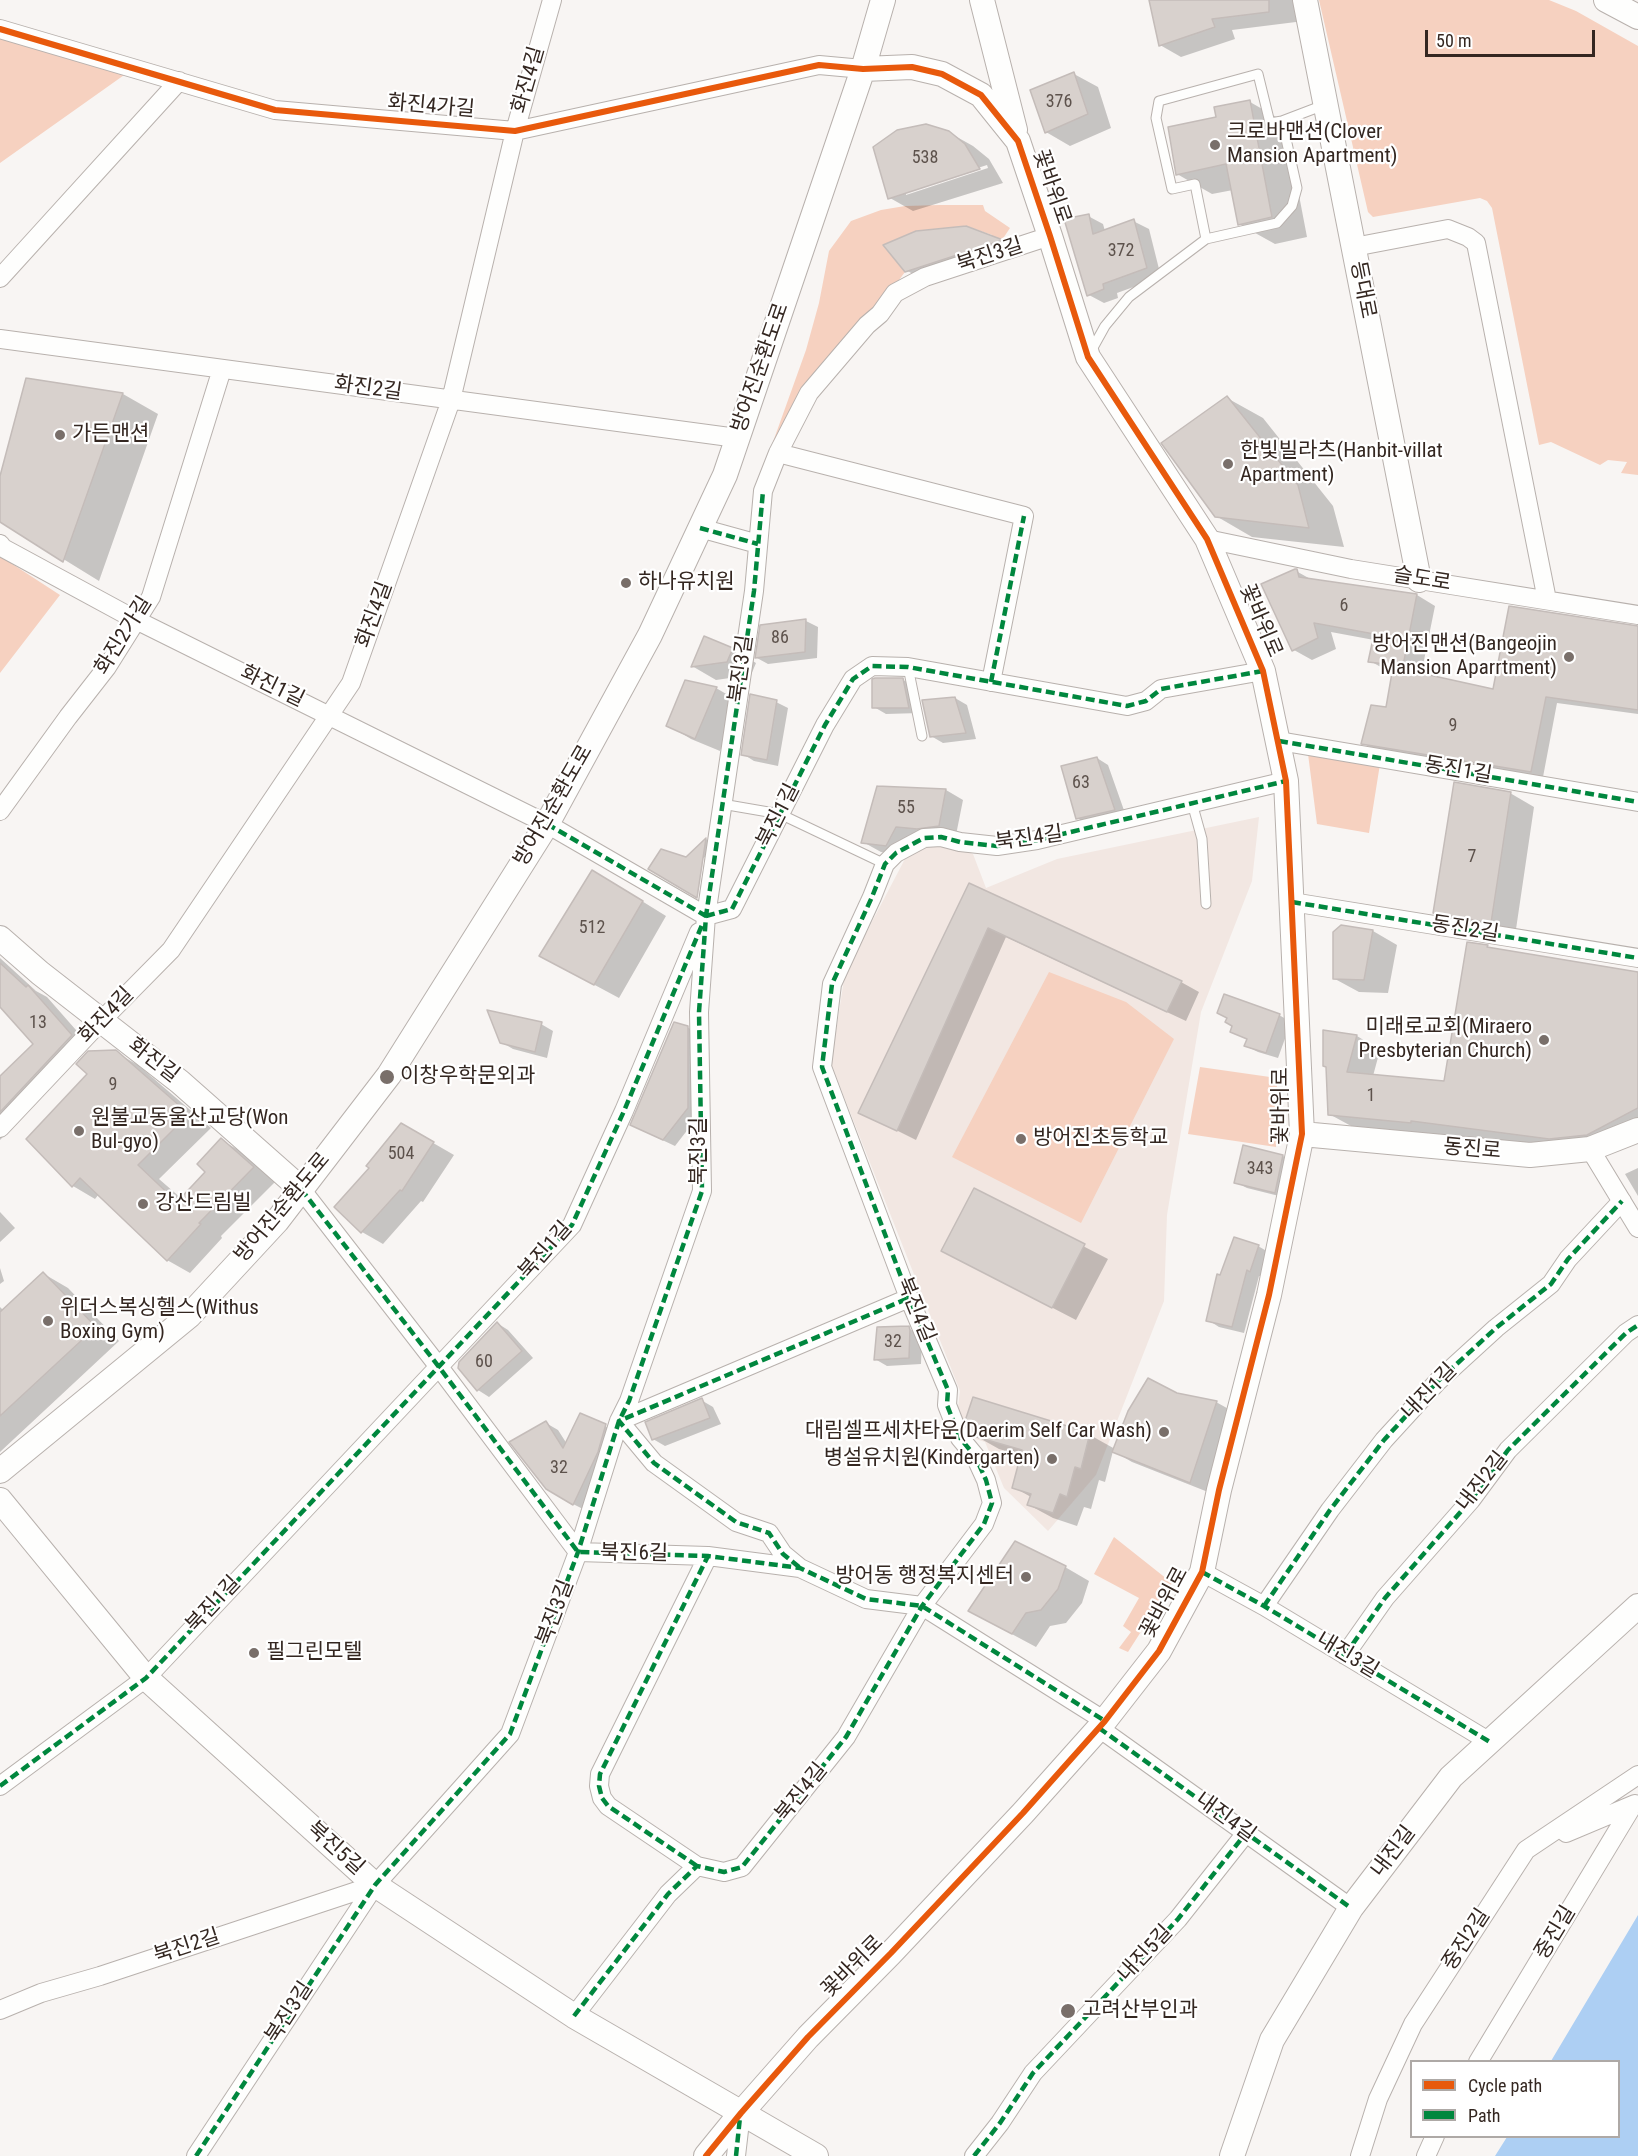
<!DOCTYPE html>
<meta charset="utf-8">
<style>
body{margin:0}
#map{position:relative;width:1638px;height:2156px;overflow:hidden;background:#f8f5f3;font-family:"Roboto Condensed",sans-serif}
canvas{display:block}
.legend{position:absolute;left:1410px;top:2060px;width:210px;height:78px;box-sizing:border-box;background:#fff;border:2px solid #aea9a6;margin:0;padding:8px 10px;list-style:none;font-size:18px;color:#342721}
.legend li{display:flex;align-items:center;gap:12px;height:30px}
.legend b{width:30px;border:2px solid #aea9a6}
.scale{position:absolute;left:1425px;top:30px;width:170px;height:27px;box-sizing:border-box;border:3px solid #342721;border-top:0;padding-left:8px;font-size:18px;line-height:21px;white-space:nowrap;color:#342721;-webkit-text-stroke:4px #fff;paint-order:stroke}
</style>
<div id="map">
<canvas width="1638" height="2156"></canvas>
<ul class="legend">
<li><b style="height:8px;background:#e8590c"></b>Cycle path</li>
<li><b style="height:8px;background:#00873e"></b>Path</li>
</ul>
<div class="scale">50 m</div>
</div>
<script>
const ctx = document.querySelector('canvas').getContext('2d');
ctx.lineJoin = 'round';
function fill(path, color) {
  ctx.fillStyle = color;
  ctx.fill(path, 'evenodd');
}
function toPath(rows) {
  const path = new Path2D();
  for (const r of rows) {
    path.moveTo(r[0], r[1]);
    for (let i = 2; i < r.length; i += 2) path.lineTo(r[i], r[i + 1]);
  }
  return path;
}
function strokePath(path, color, width, dash) {
  ctx.strokeStyle = color;
  ctx.lineWidth = width;
  ctx.lineCap = dash ? 'butt' : 'round';
  ctx.setLineDash(dash || []);
  ctx.stroke(path);
}
function drawText(font, color, halo, rows, align = 'center') {
  ctx.font = font + ' "Roboto Condensed","Noto Sans KR",sans-serif';
  ctx.lineWidth = 4.5;
  ctx.setLineDash([]);
  ctx.textBaseline = 'middle';
  ctx.strokeStyle = halo;
  ctx.fillStyle = color;
  for (const [text, x, y, turn = 0] of rows) {
    ctx.save();
    ctx.translate(x, y);
    ctx.rotate((+turn || 0) * Math.PI / 180);
    ctx.textAlign = isNaN(turn) ? turn : align;
    if (halo) ctx.strokeText(text, 0, 0);
    ctx.fillText(text, 0, 0);
    ctx.restore();
  }
}
fill(toPath([
 [1259,817,1252,881,1201,1012,1167,1215,1164,1301,1096,1475,1048,1531,1004,1488,985,1442,960,1434,957,1415,960,1391,831,1064,845,973,906,857,921,844,941,841,973,854,986,888,1057,859]
]), '#f2e7e2');
fill(toPath([
 [1319,0,1549,0,1576,11,1638,46,1638,475,1621,473,1627,462,1608,460,1600,465,1551,442,1539,445,1492,208,1487,201,1480,198,1373,217,1368,212],
 [0,38,127,73,0,163],
 [940,205,983,205,985,211,1010,228,1002,240,989,247,992,235,966,226,916,231,905,272,769,453,806,350,819,303,829,251,851,221,881,210,905,206],
 [0,556,60,595,0,673],
 [1308,754,1380,764,1369,833,1317,824],
 [1049,972,1126,1002,1174,1039,1081,1223,952,1157],
 [1200,1067,1277,1078,1276,1147,1188,1134],
 [1114,1537,1172,1583,1128,1652,1119,1648,1131,1632,1123,1626,1139,1598,1094,1574]
]), '#f6d1c0');
fill(toPath([
 [1638,1915,1638,2156,1495,2156,1507,2137,1618,2136,1618,2062,1551,2061]
]), '#adcff3');
fill(toPath([
 [1153,0,1300,0,1304,21,1232,30,1235,39,1181,57,1160,45],
 [1074,74,1098,87,1111,128,1070,146,1046,132],
 [1250,102,1285,122,1307,237,1275,244,1239,224,1233,190,1212,194,1177,174,1218,118],
 [948,132,973,146,989,159,1003,183,913,211,890,198],
 [987,165,988,168,906,195,906,191],
 [1088,216,1103,224,1105,231,1133,221,1149,229,1161,277,1117,293,1118,298,1104,303,1089,295],
 [966,227,1012,247,918,277,906,270],
 [27,380,123,394,158,414,99,581,0,520,0,482],
 [1227,398,1263,418,1333,506,1344,547,1252,537,1216,516],
 [1296,571,1314,581,1417,595,1435,606,1421,675,1495,691,1638,627,1638,714,1557,703,1543,777,1375,750,1363,743,1387,709,1393,672,1388,671,1370,661,1374,640,1331,632,1336,649,1312,660,1294,650],
 [806,621,818,627,817,658,768,664,757,658,762,626],
 [732,649,756,663,751,675,716,680,692,666],
 [903,680,915,686,920,713,886,714,874,707],
 [716,688,740,702,720,751,691,739,668,725],
 [955,698,967,705,976,739,943,743,931,736],
 [776,702,788,708,778,766,754,761,743,754],
 [1097,758,1108,765,1126,816,1089,825,1077,818],
 [946,790,963,800,956,835,904,855,881,852,863,842],
 [1510,793,1534,807,1515,936,1458,926,1435,913],
 [706,839,717,846,709,903,699,897,705,857,701,860,687,859],
 [616,885,666,916,619,998,565,969],
 [970,885,1181,982,1199,992,1186,1021,1006,937,916,1140,860,1112],
 [1373,931,1397,945,1388,993,1359,992,1335,979],
 [1487,946,1492,949,1638,973,1638,1133,1573,1151,1434,1134,1434,1135,1353,1127,1329,1114,1325,1032,1357,1036,1380,1050,1373,1076,1445,1082],
 [0,958,36,991,47,997,90,1046,0,1140,0,1078,35,1044,0,1005],
 [1279,1015,1291,1022,1278,1058,1258,1052,1246,1046,1248,1040,1231,1031],
 [541,1024,553,1031,547,1058,513,1049,501,1042],
 [687,1027,699,1034,699,1115,675,1146,643,1131],
 [115,1052,138,1065,211,1128,159,1179,182,1199,207,1172,221,1140,244,1153,276,1181,221,1236,222,1238,190,1273,167,1260,99,1194,95,1199,73,1186],
 [402,1125,454,1155,423,1202,421,1201,383,1244,362,1232,336,1207,371,1168],
 [1283,1156,1294,1163,1287,1198,1247,1188,1235,1182],
 [1638,1168,1638,1196,1625,1174],
 [975,1190,1108,1259,1076,1320,943,1251],
 [0,1212,15,1228,0,1242],
 [1258,1246,1270,1253,1262,1277,1259,1276,1244,1333,1219,1327,1208,1320,1221,1276],
 [0,1268,4,1281,0,1284],
 [44,1274,68,1288,119,1341,0,1452,0,1307,4,1311],
 [497,1323,508,1330,533,1358,489,1397,478,1390],
 [908,1328,920,1335,922,1338,921,1364,887,1366,875,1359],
 [1177,1395,1216,1402,1234,1412,1208,1492,1132,1462,1113,1451,1105,1482,1099,1480,1091,1509,1084,1507,1077,1526,1053,1518,1029,1505,1031,1497,1013,1487,1022,1456,999,1449,974,1435,1090,1435,1115,1449],
 [701,1400,713,1407,721,1424,665,1446,653,1439],
 [546,1423,558,1430,567,1444,605,1426,617,1433,585,1510,573,1504],
 [1065,1567,1089,1581,1082,1603,1066,1623,1050,1626,1036,1647,993,1624]
]), '#0003');
const building = toPath([
 [1149,0,1269,0,1269,12,1212,19,1215,27,1159,46,1149,0],
 [1074,72,1088,114,1045,133,1030,90,1074,72],
 [1250,100,1272,217,1238,225,1226,164,1176,175,1168,127,1216,117,1214,107,1250,100],
 [926,124,949,131,965,144,980,169,888,199,873,147,897,130,926,124],
 [1089,214,1093,234,1134,219,1147,268,1103,284,1104,289,1087,296,1064,219,1089,214],
 [966,226,1003,240,905,272,883,245,916,231,966,226],
 [26,378,123,393,63,562,0,522,0,476,26,378],
 [1227,396,1298,485,1309,528,1215,517,1161,443,1227,396],
 [1295,569,1297,569,1299,577,1417,594,1403,666,1368,662,1374,634,1314,623,1318,638,1292,651,1261,584,1295,569],
 [1509,606,1638,626,1638,710,1546,697,1531,772,1361,744,1371,705,1386,707,1393,667,1493,689,1509,606],
 [806,619,805,652,755,658,760,625,806,619],
 [704,636,733,648,727,662,691,667,704,636],
 [875,678,903,678,909,708,872,708,872,679,875,678],
 [685,680,717,687,695,739,666,726,685,680],
 [750,694,777,700,767,760,741,755,750,694],
 [955,697,966,733,930,737,922,700,955,697],
 [1097,757,1115,810,1076,819,1061,766,1097,757],
 [1454,782,1511,792,1491,923,1433,913,1454,782],
 [877,786,946,789,939,826,917,829,896,827,886,846,861,843,877,786],
 [706,838,697,898,648,869,661,849,686,857,706,838],
 [592,870,643,901,594,985,539,956,592,870],
 [969,883,1182,981,1167,1012,988,928,897,1131,858,1113,969,883],
 [1341,925,1373,930,1364,980,1333,979,1333,932,1341,925],
 [1467,942,1488,945,1487,947,1638,972,1638,1108,1587,1135,1549,1139,1411,1121,1411,1123,1328,1115,1326,1067,1323,1066,1323,1030,1357,1035,1347,1072,1444,1081,1467,942],
 [0,963,26,987,28,985,72,1035,0,1112,0,1076,33,1044,0,1007,0,963],
 [1224,994,1280,1014,1266,1053,1244,1046,1247,1039,1230,1032,1232,1026,1225,1022,1227,1018,1217,1013,1224,994],
 [487,1010,542,1022,535,1052,500,1043,487,1010],
 [674,1022,688,1026,688,1108,663,1140,630,1125,674,1022],
 [116,1050,189,1114,138,1165,177,1202,205,1172,197,1164,221,1138,254,1167,199,1223,201,1224,167,1261,80,1178,72,1187,26,1139,87,1074,76,1064,88,1051,116,1050],
 [401,1123,434,1142,402,1191,400,1190,361,1233,334,1207,369,1168,366,1166,401,1123],
 [1243,1145,1283,1155,1275,1193,1234,1183,1243,1145],
 [974,1188,1085,1244,1052,1308,941,1251,974,1188],
 [1234,1237,1259,1245,1250,1272,1247,1270,1232,1327,1206,1321,1217,1274,1220,1275,1234,1237],
 [43,1272,96,1327,0,1416,0,1312,43,1272],
 [497,1322,522,1351,477,1391,458,1368,459,1362,497,1322],
 [909,1326,910,1330,909,1358,874,1360,877,1327,909,1326],
 [1148,1378,1177,1393,1217,1401,1190,1483,1112,1452,1128,1411,1148,1378],
 [973,1397,1090,1433,1081,1469,1075,1467,1067,1497,1060,1494,1053,1513,1027,1505,1031,1494,1012,1488,1022,1450,973,1436,970,1432,965,1421,973,1397],
 [702,1398,710,1418,652,1440,645,1422,702,1398],
 [580,1413,606,1424,598,1452,573,1505,546,1489,509,1442,546,1421,563,1448,580,1413],
 [1015,1541,1066,1566,1058,1589,1041,1610,1026,1613,1012,1634,968,1611,1015,1541]
]);
fill(building, '#d8d1cd');
strokePath(building, '#c4bcb9', 1.5);
const lane = toPath([
 [1206,239,1195,184,1172,189,1156,118,1159,101,1258,74,1270,123,1282,121],
 [1090,353,1105,326,1129,297,1206,239,1277,223,1292,206,1297,188,1282,121,1324,105],
 [908,667,922,736],
 [1192,803,1202,839,1206,904],
 [722,804,780,814,885,864]
]);
const street = toPath([
 [0,29,275,110,515,131,819,65,863,69],
 [1354,247,1448,229,1468,237,1476,243,1547,600],
 [0,278,179,81],
 [0,339,737,438],
 [778,453,1024,516,991,682],
 [700,528,758,544],
 [1207,539,1351,569,1638,615],
 [0,544,3,548,136,620,547,824,706,916],
 [1279,741,1638,802],
 [0,811,68,717,107,667,151,597,222,369],
 [1292,902,1638,958],
 [706,916,732,909,825,725,853,679,872,666,908,667,1127,706,1146,701,1161,689,1263,671],
 [0,1128,101,1021,171,950,351,683,451,400,515,131,552,0],
 [1590,1149,1638,1228],
 [301,1189,439,1367,578,1552,708,1556,800,1568,866,1599,922,1606,1105,1721],
 [800,1568,783,1554,769,1533,736,1522,654,1463,619,1421,909,1298],
 [1202,1572,1264,1606,1490,1742],
 [1264,1606,1330,1510,1384,1440,1438,1381,1496,1328,1551,1284,1568,1259,1622,1201],
 [1345,1655,1385,1598,1471,1500,1508,1450,1626,1333,1638,1325],
 [1099,1728,1351,1908],
 [0,1786,146,1678,572,1225,624,1111,699,932],
 [1566,1833,1635,1804],
 [697,1866,608,1806,602,1798,599,1786,600,1774,708,1556],
 [0,2010,41,1993,100,1976,375,1885],
 [574,2016,668,1894,697,1866,724,1872,742,1867,846,1737,922,1606,984,1524,992,1503,986,1480,975,1456,960,1438,947,1405,948,1390,909,1298,822,1067,832,984,872,897,885,864,896,853,924,838,941,837,960,842,997,846,1037,840,1286,781],
 [1478,2062,1633,1805],
 [196,2156,375,1885,510,1734,578,1552,619,1421,629,1401,702,1191,699,1012,706,916,754,591,763,491,778,453,809,393,867,325,880,314,895,293,925,277,1050,236],
 [736,2156,741,2113],
 [974,2156,1000,2123,1033,2073,1178,1919,1246,1833],
 [1360,2156,1378,2099,1413,2024,1526,1850,1638,1775],
 [1426,2156,1435,2136]
]);
const secondary = toPath([
 [982,0,1015,130],
 [1305,0,1419,580],
 [1606,0,1638,17],
 [0,938,40,973,180,1082,301,1189],
 [1302,1134,1530,1155,1590,1149,1638,1130],
 [0,1471,189,1316,277,1221,389,1075,547,824,650,635,725,475,863,69,883,0],
 [0,1500,146,1678,375,1885,574,2016,816,2156],
 [706,2156,741,2113,808,2037,891,1953,1023,1813,1099,1728,1159,1651,1202,1572,1219,1490,1269,1295,1302,1134,1286,781,1263,671,1207,539,1088,357,1050,236,1018,141,981,95,942,74,912,67,863,69],
 [1232,2156,1272,2040,1351,1908,1451,1777,1638,1606]
]);
strokePath(lane, '#b8b1ad', 11);
strokePath(street, '#b8b1ad', 20);
strokePath(secondary, '#b8b1ad', 26);
strokePath(lane, '#fefefd', 9);
strokePath(street, '#fefefd', 18);
strokePath(secondary, '#fefefd', 24);
strokePath(toPath([
 [700,528,758,544],
 [991,682,1024,516],
 [1279,741,1638,802],
 [547,824,706,916],
 [1292,902,1638,958],
 [706,916,732,909,825,725,853,679,872,666,908,667,1127,706,1146,701,1161,689,1263,671],
 [301,1189,439,1367,578,1552,708,1556,800,1568,866,1599,922,1606,1105,1721],
 [799,1567,783,1554,769,1533,736,1522,654,1463,619,1421,909,1298],
 [1202,1572,1264,1606,1490,1742],
 [1264,1606,1330,1510,1384,1440,1438,1381,1496,1328,1551,1284,1568,1259,1622,1201],
 [1345,1655,1385,1598,1471,1500,1508,1450,1626,1333,1638,1325],
 [1099,1728,1351,1908],
 [0,1786,146,1678,572,1225,624,1111,702,925],
 [697,1866,608,1806,602,1798,599,1786,600,1774,708,1556],
 [574,2016,668,1894,697,1866,724,1872,742,1867,846,1737,922,1606,984,1524,992,1503,986,1480,975,1456,960,1438,947,1405,948,1390,909,1298,822,1067,832,984,872,897,885,864,896,853,924,838,941,837,960,842,997,846,1037,840,1286,781],
 [196,2156,375,1885,510,1734,578,1552,619,1421,629,1401,702,1191,699,1012,706,916,754,591,763,491],
 [736,2156,740,2117],
 [974,2156,1000,2123,1033,2073,1178,1919,1246,1833]
]), '#00873e', 4.5, [9, 4.5]);
strokePath(toPath([
 [0,29,275,110,515,131,819,65,863,69,912,67,942,74,981,95,1018,141,1050,236,1088,357,1207,539,1263,671,1286,781,1302,1134,1269,1295,1219,1490,1202,1572,1159,1651,1105,1721,1023,1813,891,1953,808,2037,741,2113,706,2156]
]), '#e8590c', 6);
for (const [x, y, r, color] of [
 [1215,145,6,"#796f6a"],
 [60,435,6,"#796f6a"],
 [1228,464,6,"#796f6a"],
 [626,583,6,"#796f6a"],
 [1569,657,6,"#796f6a"],
 [1544,1040,6,"#796f6a"],
 [387,1077,8,"#796f6a"],
 [79,1131,6,"#796f6a"],
 [1021,1139,6,"#796f6a"],
 [143,1204,6,"#796f6a"],
 [48,1321,6,"#796f6a"],
 [1164,1432,6,"#796f6a"],
 [1052,1459,6,"#796f6a"],
 [1026,1577,6,"#796f6a"],
 [254,1653,6,"#796f6a"],
 [1068,2011,8,"#796f6a"]
]) {
  const dot = new Path2D();
  dot.arc(x, y, r, 0, 2 * Math.PI);
  ctx.fillStyle = color;
  ctx.fill(dot);
  strokePath(dot, '#fff', 2);
}
drawText('18px', '#5d524c', null, [
 ["376",1059,102],
 ["538",925,158],
 ["372",1121,251],
 ["6",1344,606],
 ["86",780,638],
 ["9",1453,726],
 ["63",1081,783],
 ["55",906,808],
 ["7",1472,857],
 ["512",592,928],
 ["13",38,1023],
 ["9",113,1085],
 ["1",1371,1096],
 ["504",401,1154],
 ["343",1260,1169],
 ["32",893,1342],
 ["60",484,1362],
 ["32",559,1468]
]);
drawText('21px', '#342721', '#fff', [
 ["화진4길",529,80,-74],
 ["화진4가길",431,107,5],
 ["꽃바위로",1051,187,71],
 ["북진3길",990,256,-18],
 ["등대로",1362,290,79],
 ["방어진순환도로",761,368,-71],
 ["화진2길",368,389,8],
 ["슬도로",1422,580,9],
 ["화진4길",375,615,-70],
 ["꽃바위로",1260,621,67],
 ["화진2가길",124,636,-58],
 ["북진3길",742,669,-82],
 ["화진1길",272,687,26],
 ["동진1길",1458,771,10],
 ["방어진순환도로",554,806,-60],
 ["북진1길",779,816,-63],
 ["북진4길",1029,839,-8],
 ["동진2길",1465,930,9],
 ["화진4길",107,1016,-46],
 ["화진길",153,1061,38],
 ["꽃바위로",1282,1106,-90],
 ["동진로",1472,1150,5],
 ["북진3길",700,1151,-90],
 ["방어진순환도로",283,1208,-50],
 ["북진1길",546,1251,-49],
 ["북진4길",915,1310,68],
 ["내진1길",1430,1392,-46],
 ["내진2길",1483,1482,-52],
 ["북진6길",634,1554,1],
 ["꽃바위로",1165,1603,-62],
 ["북진1길",214,1605,-47],
 ["북진3길",556,1613,-69],
 ["내진3길",1347,1656,31],
 ["북진4길",802,1793,-51],
 ["내진4길",1225,1818,36],
 ["북진5길",335,1849,42],
 ["내진길",1394,1852,-53],
 ["중진길",1556,1933,-59],
 ["중진2길",1467,1940,-57],
 ["북진2길",187,1947,-18],
 ["내진5길",1146,1954,-47],
 ["꽃바위로",853,1967,-45],
 ["북진3길",290,2013,-57]
]);
drawText('21px', '#342721', '#fff', [
 ["크로바맨션(Clover",1227,133],
 ["Mansion Apartment)",1227,157],
 ["가든맨션",72,435],
 ["한빛빌라츠(Hanbit-villat",1240,452],
 ["Apartment)",1240,476],
 ["하나유치원",638,583],
 ["방어진맨션(Bangeojin",1557,645,"right"],
 ["Mansion Aparrtment)",1557,669,"right"],
 ["미래로교회(Miraero",1532,1028,"right"],
 ["Presbyterian Church)",1532,1052,"right"],
 ["이창우학문외과",400,1077],
 ["원불교동울산교당(Won",91,1119],
 ["Bul-gyo)",91,1143],
 ["방어진초등학교",1033,1139],
 ["강산드림빌",155,1204],
 ["위더스복싱헬스(Withus",60,1309],
 ["Boxing Gym)",60,1333],
 ["대림셀프세차타운(Daerim Self Car Wash)",1152,1432,"right"],
 ["병설유치원(Kindergarten)",1040,1459,"right"],
 ["방어동 행정복지센터",1014,1577,"right"],
 ["필그린모텔",266,1653],
 ["고려산부인과",1082,2011]
], 'left');
</script>
